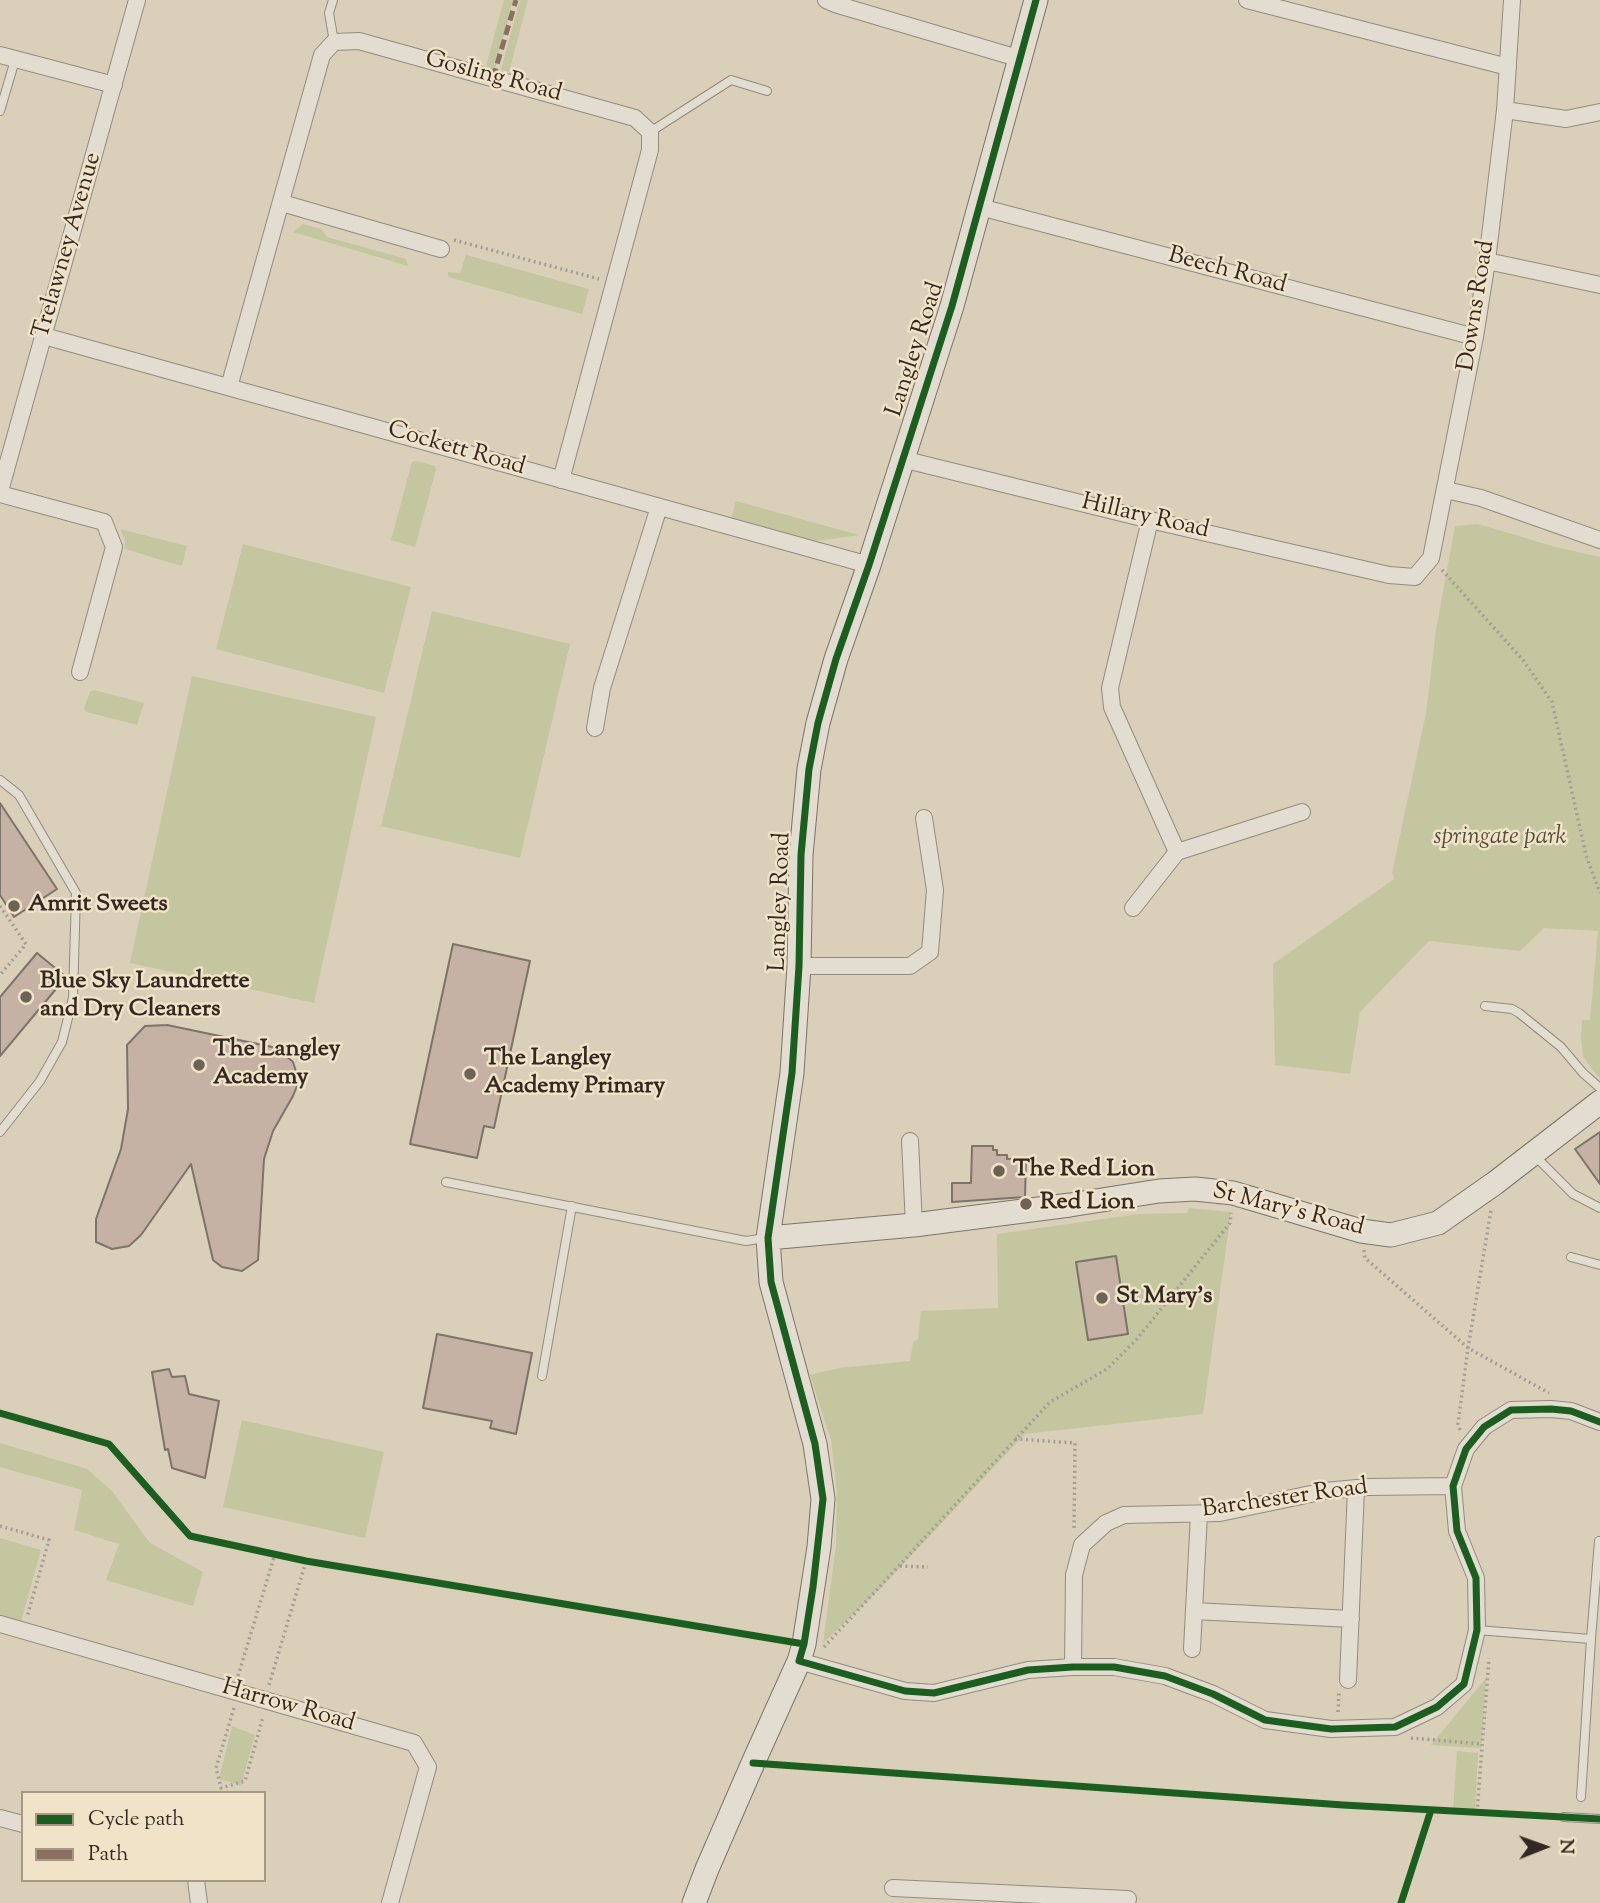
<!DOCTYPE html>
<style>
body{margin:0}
#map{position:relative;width:1600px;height:1903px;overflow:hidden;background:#dacfb9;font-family:"Sorts Mill Goudy",serif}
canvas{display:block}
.legend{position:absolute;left:21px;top:1791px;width:245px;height:91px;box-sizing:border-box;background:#f0e3c8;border:2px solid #a59886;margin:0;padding:9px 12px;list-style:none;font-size:21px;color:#342822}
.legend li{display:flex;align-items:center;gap:14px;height:35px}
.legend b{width:35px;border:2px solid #a59886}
.north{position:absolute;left:1509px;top:1812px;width:70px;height:70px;-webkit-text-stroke:5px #f0e3c8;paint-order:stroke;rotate:89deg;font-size:19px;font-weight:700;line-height:28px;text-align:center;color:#342822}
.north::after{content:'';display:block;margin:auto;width:24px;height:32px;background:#342822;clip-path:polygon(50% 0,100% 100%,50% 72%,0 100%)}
</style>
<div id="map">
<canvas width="1600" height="1903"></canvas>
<ul class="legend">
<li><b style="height:9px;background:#1b5e20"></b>Cycle path</li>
<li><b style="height:9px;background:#8d6e63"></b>Path</li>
</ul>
<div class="north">N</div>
</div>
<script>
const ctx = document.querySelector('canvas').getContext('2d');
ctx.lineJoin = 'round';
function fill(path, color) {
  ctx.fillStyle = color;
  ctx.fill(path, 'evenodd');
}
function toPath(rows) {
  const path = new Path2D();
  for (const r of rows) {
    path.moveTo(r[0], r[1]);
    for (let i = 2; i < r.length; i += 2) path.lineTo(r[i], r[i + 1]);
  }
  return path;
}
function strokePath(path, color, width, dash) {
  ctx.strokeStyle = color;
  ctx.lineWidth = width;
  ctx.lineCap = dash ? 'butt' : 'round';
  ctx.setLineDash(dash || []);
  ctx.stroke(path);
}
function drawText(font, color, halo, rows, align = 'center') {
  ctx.font = font + ' "Sorts Mill Goudy",serif';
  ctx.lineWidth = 5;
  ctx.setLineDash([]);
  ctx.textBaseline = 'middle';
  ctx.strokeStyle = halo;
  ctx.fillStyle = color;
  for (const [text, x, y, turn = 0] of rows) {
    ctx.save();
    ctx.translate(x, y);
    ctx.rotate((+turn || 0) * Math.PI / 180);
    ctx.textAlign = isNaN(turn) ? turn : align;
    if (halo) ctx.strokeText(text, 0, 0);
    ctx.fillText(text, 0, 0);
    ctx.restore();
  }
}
fill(toPath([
 [504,0,513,0,495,69,486,66],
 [520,0,528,0,509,72,501,70],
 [303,224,321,229,327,237,406,259,408,266,293,232],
 [466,255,589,289,582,314,448,277,448,272,460,273],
 [416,461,435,466,436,470,415,547,391,540,412,462],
 [736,501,859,535,816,541,731,519],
 [1478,524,1556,547,1600,557,1600,1078,1591,1068,1583,1056,1581,1038,1582,1020,1590,1020,1598,931,1544,928,1520,951,1429,941,1360,1012,1350,1074,1275,1065,1273,964,1394,879,1392,873,1426,713,1436,630,1455,526],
 [120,529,187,546,182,566,125,549,125,540],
 [243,544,411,587,384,693,216,649],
 [432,611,570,644,520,858,381,826],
 [192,676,376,717,314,1003,130,963],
 [94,690,144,703,137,725,87,712,84,709,90,692],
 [1189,1208,1231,1212,1203,1414,1025,1434,880,1589,823,1643,836,1546,837,1491,831,1440,810,1375,839,1368,910,1361,913,1342,918,1339,921,1311,998,1308,997,1234,1139,1214,1187,1213],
 [242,1420,384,1452,365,1538,223,1507],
 [0,1443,87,1469,112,1491,150,1543,203,1572,193,1606,106,1580,119,1544,74,1530,82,1490,0,1467],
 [0,1538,41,1550,20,1625,0,1619],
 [1486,1678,1481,1748,1431,1745],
 [232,1726,255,1735,241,1785,219,1779],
 [1457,1751,1478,1753,1475,1811,1453,1810]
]), '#c4c6a0');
const building = toPath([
 [0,803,57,889,14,917,0,895,0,803],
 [453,944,530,961,494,1128,484,1126,477,1158,410,1144,453,944],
 [37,953,66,977,0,1056,0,997,37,953],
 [167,1025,277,1048,293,1062,299,1081,293,1096,273,1131,264,1159,258,1260,242,1271,222,1267,213,1260,191,1164,141,1235,129,1246,112,1249,96,1242,96,1219,121,1149,128,1109,127,1045,145,1026,167,1025],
 [1600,1132,1600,1184,1575,1149,1600,1132],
 [972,1146,993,1146,993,1150,997,1150,997,1155,1007,1155,1007,1159,1026,1158,1025,1197,952,1202,952,1183,971,1183,972,1146],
 [1116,1256,1128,1334,1088,1340,1076,1262,1116,1256],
 [437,1334,532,1353,516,1434,490,1428,492,1421,423,1408,437,1334],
 [169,1369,172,1377,185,1376,189,1394,219,1401,205,1478,172,1468,168,1449,165,1450,152,1372,169,1369]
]);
fill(building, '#c5b2a5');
strokePath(building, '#7b7469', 2);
const lane = toPath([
 [333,0,329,13,334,42],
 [0,111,15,60],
 [650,132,731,80,767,91],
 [0,780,19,795,76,893,73,998,62,1042,40,1081,0,1132],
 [1485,1006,1512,1009,1519,1013,1561,1047,1583,1073,1600,1088],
 [1535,1156,1573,1194,1600,1208],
 [446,1182,746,1241,765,1238],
 [1571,1257,1600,1265],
 [542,1376,572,1206],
 [1477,1630,1591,1639,1581,1797],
 [1591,1639,1599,1541],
 [1564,1817,1600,1819]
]);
const street = toPath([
 [826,0,835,4,1021,59],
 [1247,0,1508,67],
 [0,55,114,85],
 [1505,110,1566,119,1600,112],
 [282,203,441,249],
 [980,207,1475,337],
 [1487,261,1600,285],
 [44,336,869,565],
 [229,387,322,55,334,42,359,41,635,118,650,132,650,150,561,480],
 [902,459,1150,520,1389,575,1415,577,1431,558,1475,337,1487,261,1505,110,1512,0],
 [1446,490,1481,498,1600,540],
 [0,491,137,0],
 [0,494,104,522,114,547,80,672],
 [1150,520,1110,688,1112,707,1177,852,1302,812],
 [595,728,602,688,659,507],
 [1133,908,1177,852],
 [799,966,910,966,930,952,935,890,924,818],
 [910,1141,914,1225],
 [1194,1611,1351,1619],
 [0,1624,414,1743,428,1767,390,1903],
 [1192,1649,1199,1514],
 [799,1661,905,1691,934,1693,1028,1670,1073,1667,1114,1667,1165,1676,1213,1694,1265,1720,1331,1729,1395,1727,1437,1707,1464,1684,1477,1630,1476,1578,1457,1531,1453,1486,1466,1449,1484,1427,1511,1410,1551,1409,1571,1411,1600,1422],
 [1073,1667,1074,1575,1082,1545,1106,1523,1124,1515,1220,1513,1325,1491,1368,1487,1453,1486],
 [1348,1680,1356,1488],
 [0,1818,23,1824],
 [196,1880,199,1903],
 [893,1888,1128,1899]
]);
const secondary = toPath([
 [768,1238,914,1225,1070,1205,1159,1191,1195,1189,1233,1193,1361,1231,1391,1235,1438,1223,1495,1183,1600,1102],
 [694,1903,707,1869,753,1763,799,1661,804,1644,819,1547,823,1499,815,1444,771,1282,768,1238,792,1073,799,966,801,855,809,769,818,723,836,659,869,565,952,306,1036,0]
]);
strokePath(lane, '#928b7e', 10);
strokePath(street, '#928b7e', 18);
strokePath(secondary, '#7b7469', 25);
strokePath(toPath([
 [454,240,599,279],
 [1442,570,1523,660,1552,702,1586,855,1600,893],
 [0,906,26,944,0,975],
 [1364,1250,1365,1258,1468,1348,1549,1393],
 [1460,1430,1458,1424,1468,1348,1491,1210],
 [1015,1439,1075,1443,1074,1528],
 [0,1526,49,1540,27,1617],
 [900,1566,928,1567],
 [824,1647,1050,1402,1107,1369,1137,1339,1230,1223,1231,1213],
 [238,1676,275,1554],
 [269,1685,306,1561],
 [234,1708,216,1768,221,1788,245,1781,263,1717],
 [1338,1712,1339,1692],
 [1411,1738,1482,1744],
 [1477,1812,1489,1658]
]), '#a49f96', 3.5, [2, 3.5]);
strokePath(lane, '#e2dcd1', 8);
strokePath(street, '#e2dcd1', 16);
strokePath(secondary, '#e2dcd1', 23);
strokePath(toPath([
 [493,78,516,0]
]), '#8d6e63', 5, [10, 5]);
strokePath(toPath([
 [1036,0,952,306,869,565,836,659,818,723,809,769,801,855,799,966,792,1073,768,1238,771,1282,815,1444,823,1499,813,1587,804,1644,799,1661,905,1691,934,1693,1028,1670,1073,1667,1114,1667,1165,1676,1213,1694,1265,1720,1331,1729,1395,1727,1437,1707,1464,1684,1477,1630,1476,1578,1457,1531,1453,1486,1466,1449,1484,1427,1511,1410,1551,1409,1571,1411,1600,1422],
 [0,1413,109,1444,190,1536,306,1561,804,1644],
 [753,1763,1343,1805,1600,1819],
 [1401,1903,1431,1810]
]), '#1b5e20', 7);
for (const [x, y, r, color] of [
 [14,906,7,"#6e6257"],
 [26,997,7,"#6e6257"],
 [199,1065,7,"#6e6257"],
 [470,1074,7,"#6e6257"],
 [999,1171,7,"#6e6257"],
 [1026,1204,7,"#6e6257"],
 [1102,1298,7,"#6e6257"]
]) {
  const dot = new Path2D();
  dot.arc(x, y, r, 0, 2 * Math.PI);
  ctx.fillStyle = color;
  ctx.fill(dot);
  strokePath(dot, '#f0e3c8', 2.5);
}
drawText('24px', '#342822', '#f0e3c8', [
 ["Gosling Road",493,78,15],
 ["Trelawney Avenue",69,246,-74],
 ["Beech Road",1227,272,15],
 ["Downs Road",1478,306,-81],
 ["Langley Road",917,350,-72],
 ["Cockett Road",456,450,16],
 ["Hillary Road",1145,518,13],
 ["Langley Road",782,902,-88],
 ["St Mary's Road",1288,1211,14],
 ["Barchester Road",1285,1500,-8],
 ["Harrow Road",288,1707,16]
]);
drawText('italic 24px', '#544e3c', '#f0e3c8', [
 ["springate park",1500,839]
]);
drawText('bold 24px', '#342822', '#f0e3c8', [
 ["Amrit Sweets",28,906],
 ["Blue Sky Laundrette",40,983],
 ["and Dry Cleaners",40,1011],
 ["The Langley",213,1051],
 ["Academy",213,1079],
 ["The Langley",484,1060],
 ["Academy Primary",484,1088],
 ["The Red Lion",1013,1171],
 ["Red Lion",1040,1204],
 ["St Mary's",1116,1298]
], 'left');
</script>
